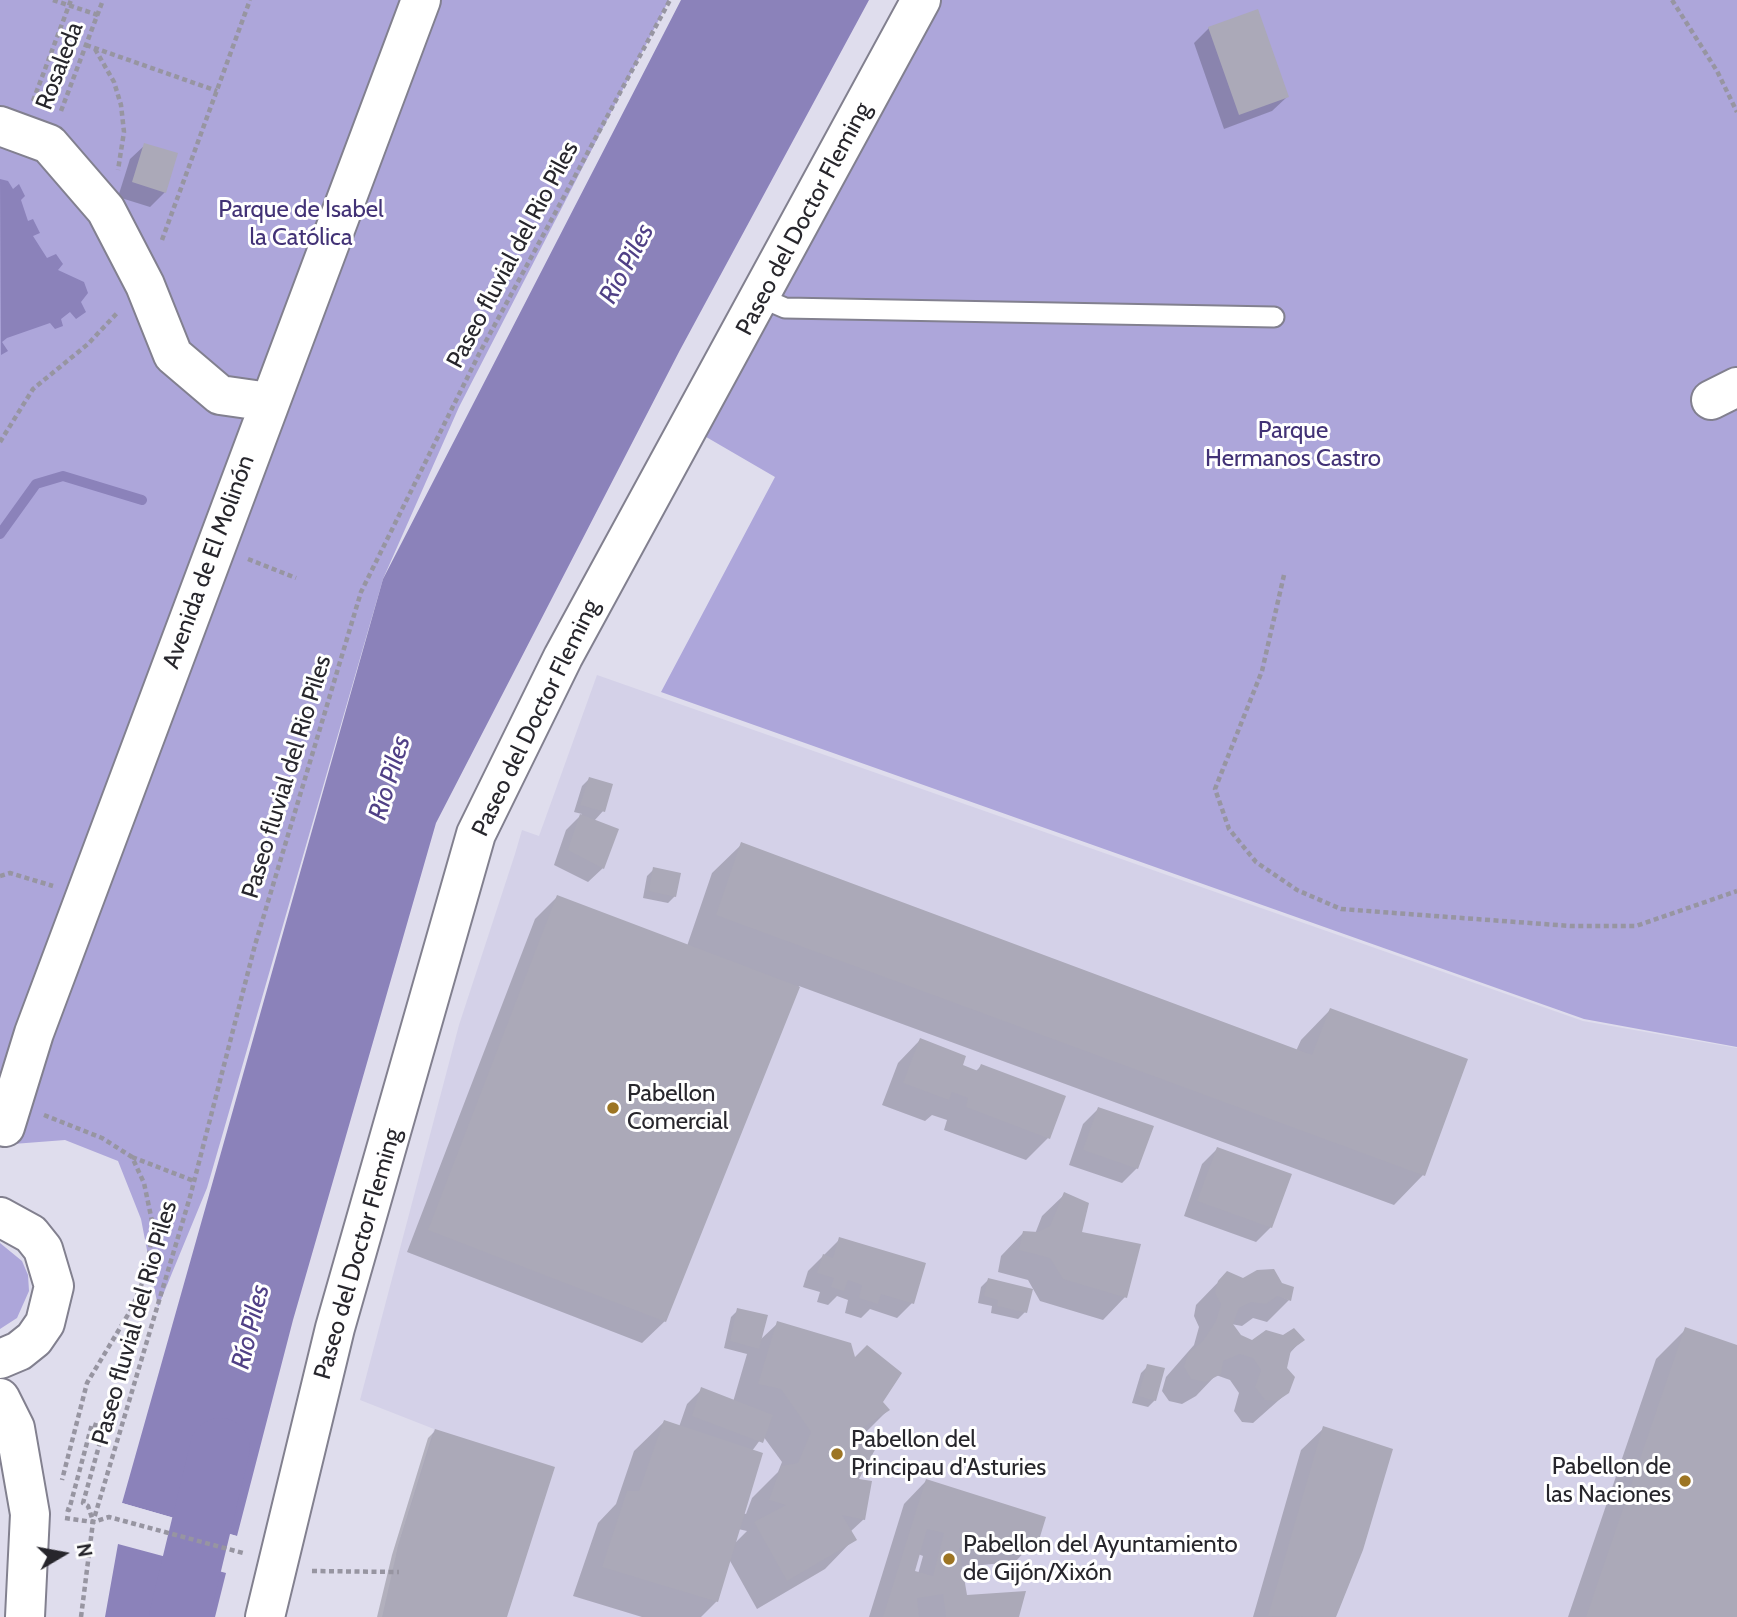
<!DOCTYPE html>
<meta charset="utf-8">
<style>
body{margin:0}
#map{position:relative;width:1737px;height:1617px;overflow:hidden;background:#dfdded;font-family:Cabin,sans-serif}
canvas{display:block}
.north{position:absolute;left:28px;top:1519px;width:70px;height:70px;-webkit-text-stroke:5px #fff;paint-order:stroke;rotate:80deg;font-size:19px;font-weight:700;line-height:28px;text-align:center;color:#27262c}
.north::after{content:'';display:block;margin:auto;width:24px;height:32px;background:#27262c;clip-path:polygon(50% 0,100% 100%,50% 72%,0 100%)}
</style>
<div id="map">
<canvas width="1737" height="1617"></canvas>
<div class="north">N</div>
</div>
<script>
const ctx = document.querySelector('canvas').getContext('2d');
ctx.lineJoin = 'round';
function fill(path, color) {
  ctx.fillStyle = color;
  ctx.fill(path, 'evenodd');
}
function toPath(rows) {
  const path = new Path2D();
  for (const r of rows) {
    path.moveTo(r[0], r[1]);
    for (let i = 2; i < r.length; i += 2) path.lineTo(r[i], r[i + 1]);
  }
  return path;
}
function strokePath(path, color, width, dash) {
  ctx.strokeStyle = color;
  ctx.lineWidth = width;
  ctx.lineCap = dash ? 'butt' : 'round';
  ctx.setLineDash(dash || []);
  ctx.stroke(path);
}
function drawText(font, color, halo, rows, align = 'center') {
  ctx.font = font + ' Cabin,sans-serif';
  ctx.lineWidth = 6;
  ctx.setLineDash([]);
  ctx.textBaseline = 'middle';
  ctx.strokeStyle = halo;
  ctx.fillStyle = color;
  for (const [text, x, y, turn = 0] of rows) {
    ctx.save();
    ctx.translate(x, y);
    ctx.rotate((+turn || 0) * Math.PI / 180);
    ctx.textAlign = isNaN(turn) ? turn : align;
    if (halo) ctx.strokeText(text, 0, 0);
    ctx.fillText(text, 0, 0);
    ctx.restore();
  }
}
fill(toPath([
 [597,675,1583,1021,1737,1048,1737,1617,386,1617,398,1546,434,1429,360,1400,459,1025,515,854,522,830,539,836]
]), '#d4d1e8');
fill(toPath([
 [0,0,669,0,459,407,383,579,207,1188,158,1307,141,1219,118,1161,65,1140,0,1145],
 [921,0,1737,0,1737,1047,1584,1019,661,692,775,477,689,427],
 [0,1243,22,1261,28,1275,29,1291,17,1318,0,1329]
]), '#ada6da');
fill(toPath([
 [681,0,869,0,680,350,436,823,293,1320,237,1536,122,1503,383,579],
 [0,179,8,181,13,189,19,184,25,196,21,200,28,221,33,219,40,233,33,236,47,258,56,254,63,264,58,270,84,282,88,293,81,302,86,312,76,319,70,312,61,319,63,326,55,329,50,323,7,338,2,342,8,351,1,355],
 [118,1544,226,1573,215,1617,105,1617]
]), '#8b82ba');
fill(toPath([
 [118,1503,122,1503,240,1537,236,1539,121,1507],
 [119,1540,227,1569,230,1573,114,1542]
]), '#dfdded');
fill(toPath([
 [1209,28,1287,97,1272,111,1224,129,1194,43],
 [145,145,165,192,150,207,118,197,130,159],
 [589,779,603,811,594,821,603,868,588,882,554,865,566,830,582,814,574,812,582,786],
 [742,844,1296,1051,1301,1040,1330,1010,1423,1175,1394,1205,799,986,665,1321,642,1343,407,1252,535,919,557,897,687,946,712,873],
 [654,869,675,896,668,903,643,898,647,876],
 [920,1040,960,1066,975,1072,981,1066,1048,1138,1026,1160,944,1130,947,1120,932,1115,925,1121,882,1105,898,1063],
 [1098,1109,1137,1168,1122,1183,1069,1165,1083,1124],
 [1217,1149,1271,1227,1256,1242,1184,1216,1202,1164],
 [1065,1194,1079,1233,1125,1297,1103,1320,1040,1301,1028,1280,998,1272,1001,1256,1023,1233,1035,1234,1042,1216],
 [840,1239,912,1303,897,1318,870,1309,861,1318,845,1313,848,1300,837,1296,828,1305,817,1302,820,1292,803,1287,808,1271],
 [1227,1273,1289,1300,1267,1322,1253,1318,1242,1326,1231,1324,1240,1336,1253,1342,1302,1340,1288,1355,1285,1369,1288,1392,1253,1423,1242,1422,1234,1411,1239,1393,1230,1380,1216,1375,1196,1396,1182,1404,1169,1401,1162,1391,1166,1377,1194,1345,1199,1327,1194,1316,1196,1305],
 [988,1280,1025,1312,1018,1319,991,1313,992,1306,978,1303,981,1287],
 [738,1310,759,1341,778,1323,854,1361,888,1410,859,1439,857,1481,864,1519,850,1532,854,1539,825,1569,757,1609,729,1559,717,1601,701,1617,642,1617,573,1596,598,1523,616,1504,634,1451,664,1422,679,1427,687,1404,701,1390,733,1402,747,1354,724,1348,731,1317],
 [763,1436,782,1462,778,1472,752,1498,746,1514,743,1513,752,1451],
 [738,1529,747,1531,734,1544],
 [1686,1329,1737,1347,1737,1617,1568,1617,1656,1359],
 [1148,1366,1155,1400,1148,1407,1132,1403,1141,1373],
 [1324,1428,1361,1549,1335,1617,1253,1617,1301,1450],
 [435,1431,506,1617,377,1617,392,1555,428,1438],
 [926,1481,1037,1539,1015,1562,960,1567,965,1597,1017,1617,869,1617,904,1504],
 [918,1554,923,1556,918,1574,913,1572]
]), '#0003');
strokePath(toPath([
 [0,534,36,484,63,476,142,500]
]), '#8b82ba', 10);
strokePath(toPath([
 [179,1617,220,1448]
]), '#8b82ba', 60);
fill(toPath([
 [1258,9,1289,97,1239,115,1208,27],
 [144,143,178,153,166,193,132,182],
 [589,777,613,784,605,812,580,805],
 [580,814,619,829,604,869,568,850],
 [741,842,1312,1055,1330,1008,1468,1059,1425,1176,716,915],
 [653,867,681,873,676,897,649,891],
 [557,895,800,987,666,1322,428,1230],
 [920,1038,966,1056,963,1065,978,1071,981,1064,1066,1096,1050,1139,966,1107,968,1098,952,1092,949,1100,903,1083],
 [1098,1107,1154,1126,1138,1169,1083,1150],
 [1217,1147,1292,1174,1272,1228,1197,1201],
 [1064,1192,1089,1203,1082,1232,1141,1244,1127,1298,1063,1279,1050,1258,1019,1250,1023,1231,1038,1232,1050,1226],
 [839,1237,926,1263,914,1304,881,1294,878,1304,859,1298,862,1285,848,1280,844,1291,831,1287,834,1278,817,1273,823,1254,833,1258],
 [1274,1269,1282,1283,1294,1287,1291,1301,1277,1296,1266,1304,1251,1302,1239,1308,1233,1324,1241,1335,1252,1340,1266,1330,1283,1335,1294,1328,1305,1340,1291,1350,1287,1368,1295,1377,1289,1393,1277,1401,1265,1400,1255,1387,1261,1370,1253,1358,1240,1354,1223,1361,1221,1374,1206,1382,1191,1379,1184,1367,1188,1353,1203,1341,1216,1321,1221,1304,1215,1293,1218,1281,1227,1271,1243,1278,1257,1270],
 [988,1278,1033,1289,1027,1313,997,1306,998,1300,984,1296],
 [737,1308,768,1315,759,1349,730,1341],
 [777,1321,851,1343,855,1357,867,1345,902,1373,883,1402,890,1410,853,1434,877,1446,859,1479,872,1481,865,1520,842,1515,857,1540,787,1581,754,1522,786,1505,769,1500,781,1466,798,1463,811,1432,781,1389,758,1384],
 [1685,1327,1737,1345,1737,1617,1586,1617],
 [1147,1364,1165,1368,1156,1401,1138,1396],
 [701,1387,773,1415,763,1443,692,1416],
 [664,1420,763,1453,718,1602,602,1567,627,1491,639,1491],
 [1323,1426,1393,1449,1363,1550,1336,1617,1268,1616],
 [435,1429,555,1467,507,1617,382,1617,398,1546],
 [926,1479,1046,1517,1039,1540,959,1548,967,1595,1026,1591,1019,1617,946,1617,943,1594,917,1598,919,1617,883,1617],
 [927,1529,944,1533,933,1576,915,1571]
]), '#aba9b8');
const lane = toPath([
 [762,298,785,308,1274,317]
]);
const street = toPath([
 [0,126,49,144,106,210,145,285,173,355,220,395,269,402],
 [1711,400,1737,387],
 [5,1127,34,1033,421,0],
 [0,1217,31,1234,43,1249,54,1286,45,1323,34,1339,19,1351,0,1359]
]);
const secondary = toPath([
 [0,1398,15,1428,30,1514,25,1617],
 [265,1617,335,1328,476,834,563,657,921,0]
]);
strokePath(lane, '#82808f', 23);
strokePath(street, '#82808f', 42);
strokePath(secondary, '#82808f', 42);
strokePath(toPath([
 [53,0,98,15],
 [1672,0,1717,71,1737,112],
 [86,45,217,91],
 [95,49,114,82,121,105,124,132,118,170],
 [33,101,71,0],
 [61,111,103,0],
 [162,240,250,0],
 [0,442,33,389,88,344,118,312],
 [248,559,296,578],
 [1284,575,1262,671,1215,789,1229,829,1256,862,1297,890,1341,909,1570,926,1636,926,1737,891],
 [0,876,10,873,53,886],
 [44,1115,102,1138,132,1157,144,1183,153,1226,147,1271,132,1308,87,1383,62,1480],
 [132,1157,194,1181],
 [66,1509,69,1510,92,1424,104,1428,83,1503,88,1506,93,1521],
 [65,1518,93,1522,109,1517,243,1553],
 [312,1571,399,1572],
 [81,1617,93,1522,190,1197,255,945,361,592,479,354,670,0]
]), '#9795a1', 4.5, [5, 3.5]);
strokePath(lane, '#fff', 19);
strokePath(street, '#fff', 38);
strokePath(secondary, '#fff', 38);
for (const [x, y, r, color] of [
 [613,1108,7,"#9d7523"],
 [837,1454,7,"#9d7523"],
 [1685,1481,7,"#9d7523"],
 [949,1559,7,"#9d7523"]
]) {
  const dot = new Path2D();
  dot.arc(x, y, r, 0, 2 * Math.PI);
  ctx.fillStyle = color;
  ctx.fill(dot);
  strokePath(dot, '#fff', 2.5);
}
drawText('24px', '#27262c', '#fff', [
 ["Rosaleda",60,66,-69],
 ["Paseo del Doctor Fleming",804,219,-62],
 ["Paseo fluvial del Rio Piles",513,255,-62],
 ["Avenida de El Molinón",209,562,-70],
 ["Paseo del Doctor Fleming",536,718,-64],
 ["Paseo fluvial del Rio Piles",287,777,-73],
 ["Paseo del Doctor Fleming",358,1254,-74],
 ["Paseo fluvial del Rio Piles",135,1323,-74]
]);
drawText('24px', '#423276', '#fff', [
 ["Parque de Isabel",301,210],
 ["la Católica",301,238],
 ["Parque",1293,431],
 ["Hermanos Castro",1293,459]
]);
drawText('24px', '#27262c', '#fff', [
 ["Pabellon",627,1094],
 ["Comercial",627,1122],
 ["Pabellon del",851,1440],
 ["Principau d'Asturies",851,1468],
 ["Pabellon de",1671,1467,"right"],
 ["las Naciones",1671,1495,"right"],
 ["Pabellon del Ayuntamiento",963,1545],
 ["de Gijón/Xixón",963,1573]
], 'left');
drawText('italic 26px', '#504086', '#fff', [
 ["Río Piles",627,264,-62],
 ["Río Piles",390,778,-73],
 ["Río Piles",251,1327,-76]
]);
</script>
